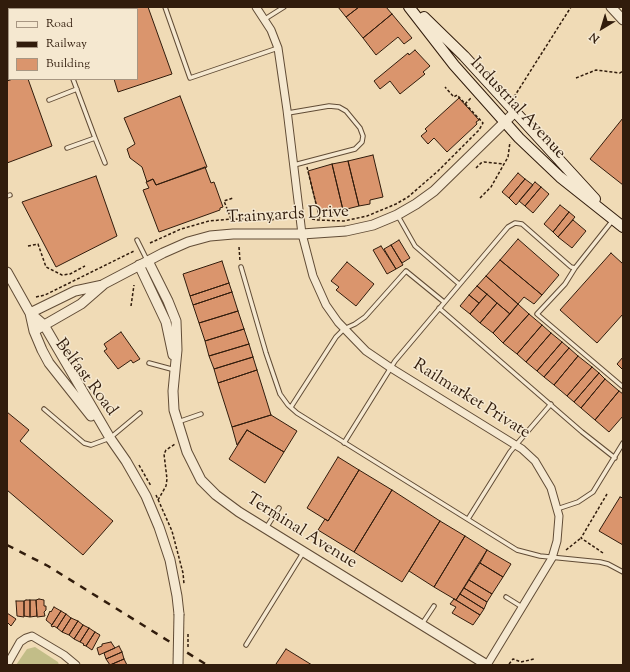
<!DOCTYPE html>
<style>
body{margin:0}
#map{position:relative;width:630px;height:672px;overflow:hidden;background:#f0dbb6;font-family:"Sorts Mill Goudy",serif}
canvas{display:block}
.frame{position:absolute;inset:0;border:8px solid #311c0c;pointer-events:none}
.legend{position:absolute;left:8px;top:8px;width:130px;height:72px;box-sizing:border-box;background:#f5e8d0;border:1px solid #a79682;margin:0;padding:5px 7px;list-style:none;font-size:12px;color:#311c0c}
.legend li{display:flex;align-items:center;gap:8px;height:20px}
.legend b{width:20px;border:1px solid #a79682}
.north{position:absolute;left:582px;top:8px;width:40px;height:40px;-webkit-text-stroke:3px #f5e8d0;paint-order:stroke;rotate:218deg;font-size:11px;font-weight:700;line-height:16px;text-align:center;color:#311c0c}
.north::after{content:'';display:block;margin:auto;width:14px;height:18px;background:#311c0c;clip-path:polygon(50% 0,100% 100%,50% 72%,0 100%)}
</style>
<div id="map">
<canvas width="630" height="672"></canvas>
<div class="frame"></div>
<ul class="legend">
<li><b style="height:5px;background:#f5e8d0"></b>Road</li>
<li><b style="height:5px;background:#311c0c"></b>Railway</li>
<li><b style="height:11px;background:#da956d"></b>Building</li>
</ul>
<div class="north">N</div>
</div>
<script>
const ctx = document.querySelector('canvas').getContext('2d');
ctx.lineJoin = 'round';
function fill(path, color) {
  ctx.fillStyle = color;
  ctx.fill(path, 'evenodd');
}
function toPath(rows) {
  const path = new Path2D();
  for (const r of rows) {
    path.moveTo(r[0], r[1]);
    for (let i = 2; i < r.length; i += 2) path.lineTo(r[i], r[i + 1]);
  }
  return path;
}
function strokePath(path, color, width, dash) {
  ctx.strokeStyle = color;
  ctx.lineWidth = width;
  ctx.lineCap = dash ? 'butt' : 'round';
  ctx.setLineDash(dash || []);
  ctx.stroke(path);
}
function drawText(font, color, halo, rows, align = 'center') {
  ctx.font = font + ' "Sorts Mill Goudy",serif';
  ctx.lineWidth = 3;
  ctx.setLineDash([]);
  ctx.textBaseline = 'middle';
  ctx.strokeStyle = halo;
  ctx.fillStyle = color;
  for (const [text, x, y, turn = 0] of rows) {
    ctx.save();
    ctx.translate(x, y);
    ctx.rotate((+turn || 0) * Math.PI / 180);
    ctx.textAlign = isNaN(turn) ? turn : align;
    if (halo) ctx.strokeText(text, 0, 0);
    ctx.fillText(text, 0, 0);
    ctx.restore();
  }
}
fill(toPath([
 [35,647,58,662,59,665,16,665,27,649]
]), '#c2bd88');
const building = toPath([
 [7,7,15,7,16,9,9,9,9,43,7,44,7,7],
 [93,7,148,7,172,74,118,92,114,79,137,79,137,9,94,9,93,7],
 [338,7,359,7,346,17,338,7],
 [359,7,386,7,392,14,363,38,346,17,359,7],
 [392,14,412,38,404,44,398,37,376,55,363,38,392,14],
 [415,50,430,66,423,72,425,74,400,94,390,81,380,89,374,81,408,53,409,55,415,50],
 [13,79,28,79,52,146,7,163,7,81,13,79],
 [180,96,207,167,156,185,153,179,147,182,142,167,130,158,127,149,135,144,124,118,180,96],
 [459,98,479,120,476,122,477,124,447,152,434,138,428,144,421,136,427,131,425,129,459,98],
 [623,118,623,185,590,159,623,118],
 [373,155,383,197,370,200,370,204,359,206,348,161,373,155],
 [348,161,359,206,343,210,332,164,348,161],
 [332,164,343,210,332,213,331,209,318,212,308,171,332,164],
 [205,167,211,183,214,182,223,207,220,208,220,210,159,232,143,190,149,188,146,182,153,179,156,185,205,167],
 [518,173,525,179,509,198,502,192,518,173],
 [96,176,117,236,56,267,22,202,96,176],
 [525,179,533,185,516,205,509,198,525,179],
 [535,182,541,187,525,206,519,201,535,182],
 [541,187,549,194,533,213,525,206,541,187],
 [560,205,569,212,553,232,544,224,560,205],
 [569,212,575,217,558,237,553,232,569,212],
 [573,220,586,231,572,248,558,237,573,220],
 [518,239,559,275,542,295,500,260,518,239],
 [399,240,410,258,402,263,391,245,399,240],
 [391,245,403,265,396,269,384,249,391,245],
 [381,246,396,269,387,274,373,250,381,246],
 [611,253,623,264,623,314,597,343,560,310,611,253],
 [500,260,542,295,534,304,524,297,518,304,486,276,500,260],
 [222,261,229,283,190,296,183,274,222,261],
 [347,262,374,284,356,306,336,290,339,287,331,281,347,262],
 [486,276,518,304,510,314,477,286,486,276],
 [229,283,232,292,193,305,190,296,229,283],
 [477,286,487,294,479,303,469,295,477,286],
 [232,292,238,311,199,323,193,305,232,292],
 [487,294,497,303,480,323,470,314,487,294],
 [469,295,479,303,470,314,460,306,469,295],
 [497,303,510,314,493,333,480,323,497,303],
 [518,304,529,314,503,343,493,333,518,304],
 [238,311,244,329,205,341,199,323,238,311],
 [529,314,542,325,517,354,503,343,529,314],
 [542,325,551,333,526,362,517,354,542,325],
 [244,329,249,344,209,356,205,341,244,329],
 [121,332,140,359,133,363,131,360,118,369,104,351,107,349,104,344,121,332],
 [551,333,562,342,537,371,526,362,551,333],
 [562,342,569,348,544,377,537,371,562,342],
 [249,344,253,357,214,369,209,356,249,344],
 [569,348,578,356,554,385,544,377,569,348],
 [578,356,592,367,567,396,554,385,578,356],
 [253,357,257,370,218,383,214,369,253,357],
 [623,357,623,370,617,364,623,357],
 [592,367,599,373,574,402,567,396,592,367],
 [257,370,271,415,232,427,218,383,257,370],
 [599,373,605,379,581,408,574,402,599,373],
 [605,379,619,391,595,420,581,408,605,379],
 [619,391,623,394,623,416,609,432,595,420,619,391],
 [7,412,29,430,20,441,113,521,83,555,7,490,7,412],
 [271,415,297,431,284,452,247,430,237,445,232,427,271,415],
 [247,430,284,452,265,483,229,459,247,430],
 [338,457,359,470,328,521,307,508,338,457],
 [359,470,392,490,354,552,318,530,325,519,328,521,359,470],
 [392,490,440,521,402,582,354,552,392,490],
 [620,497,623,498,623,545,599,531,620,497],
 [440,521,465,536,434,587,409,571,440,521],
 [465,536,487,550,456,600,434,587,465,536],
 [487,550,511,564,503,577,480,563,487,550],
 [480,563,503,577,492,594,469,580,480,563],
 [469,580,492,594,487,602,464,588,469,580],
 [464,588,487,602,484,609,460,594,464,588],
 [460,594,484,609,480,615,456,600,460,594],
 [39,599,44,600,44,606,46,606,46,610,44,612,45,616,37,617,36,600,39,599],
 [454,599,480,615,473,625,452,613,456,607,450,604,454,599],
 [26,600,30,600,30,617,24,616,24,601,26,600],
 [30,600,36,600,37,616,30,617,30,600],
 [16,601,24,601,24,617,17,616,16,601],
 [54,607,61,611,52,625,46,620,50,611,51,612,54,607],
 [61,611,66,614,57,628,54,626,53,627,51,626,61,611],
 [7,613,16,619,11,626,7,622,7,613],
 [66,614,71,618,62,632,57,628,66,614],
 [71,618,78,621,69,635,62,632,71,618],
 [78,621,83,625,74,639,69,635,78,621],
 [83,625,89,628,80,642,74,639,83,625],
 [89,628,95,632,86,646,83,645,84,644,80,642,89,628],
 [95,632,100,635,92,650,86,646,95,632],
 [111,642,115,648,99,655,97,648,102,646,102,644,111,642],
 [119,646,122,652,106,659,104,653,119,646],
 [286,649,312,665,278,665,276,664,286,649],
 [122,652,124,659,110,665,106,659,122,652],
 [124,659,127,665,110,665,124,659]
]);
fill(building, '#da956d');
strokePath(building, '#311c0c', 1);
const service = toPath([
 [165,7,190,78,278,48],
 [265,19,284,7],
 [49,100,77,89],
 [288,113,329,106,339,107,346,111,360,128,363,136,362,142,355,149,294,165],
 [95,138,105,163],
 [67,148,95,138,73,79],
 [7,196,10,195],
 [398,216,415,246,459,284],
 [137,240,147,260],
 [241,267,266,353,280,394,288,405,297,413,517,550,540,556,600,562,608,564,623,572],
 [575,268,565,284,537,314,623,387],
 [439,308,582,432,615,458],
 [149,363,175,370],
 [291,407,336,337,344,329,355,324,365,317,406,271,444,302],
 [44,409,84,443,91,445,110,438,140,413],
 [178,422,201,414],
 [344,443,395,361,508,227,515,223,522,224,571,267,575,268,613,220],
 [557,509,578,502,593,492,623,443],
 [468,519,510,452,551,404],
 [266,528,279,508],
 [506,597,522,607],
 [422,624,434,606],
 [246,645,303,553]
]);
const minor = toPath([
 [256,7,271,30,278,48,287,110,302,234,313,276,326,305,338,322,366,351,391,368,522,449,535,461,551,488,559,516,557,541,552,558,487,665],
 [7,665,20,642,26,638,32,636,64,655,76,665]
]);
const tertiary = toPath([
 [611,7,623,20],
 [148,261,168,301,176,321,177,350,173,391,174,410,187,452,201,480,216,495,239,512,487,665],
 [139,265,166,322,173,355],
 [7,272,30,313,44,325,110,438,126,461,146,496,159,527,170,560,177,596,179,614],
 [30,313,34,331,42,350,49,363,91,416],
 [30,313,75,291,103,285],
 [34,331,81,304,104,284,163,253,188,242,210,236,233,234,302,234,346,231,373,225,397,215,416,204,434,191,515,112]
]);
const secondary = toPath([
 [409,7,454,65,519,138,560,177,623,227],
 [424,17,464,56,595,199]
]);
strokePath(service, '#614c36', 5.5);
strokePath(minor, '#614c36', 9);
strokePath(tertiary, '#614c36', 11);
strokePath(secondary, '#311c0c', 12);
strokePath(toPath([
 [576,78,596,70,620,73,623,71],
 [514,97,571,7],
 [465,104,471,98],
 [307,167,320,220],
 [476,168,481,163,484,162,504,164],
 [480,198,491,187,508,157,510,142],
 [231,219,224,201,233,198],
 [312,219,317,220,344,221,367,216,396,204,408,197,438,171,479,130,483,123,457,95,454,97,445,87],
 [150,243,181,229,209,221,231,219,271,220,284,218],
 [28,246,38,244,46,267,62,275,70,274,85,266],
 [239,247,240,261],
 [36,297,45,295,134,251],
 [131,306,134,285],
 [139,465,151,486],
 [156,495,172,531,183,573,184,584],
 [158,500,166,486,167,479,164,454,166,450,175,444],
 [566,550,581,538],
 [603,553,581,538,607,494],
 [509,664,513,659,521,662,534,659]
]), '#311c0c', 1.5, [3, 2]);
strokePath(service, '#f5e8d0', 3.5);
strokePath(minor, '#f5e8d0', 7);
strokePath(tertiary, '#f5e8d0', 9);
strokePath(secondary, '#f5e8d0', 10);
strokePath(toPath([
 [7,545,48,566,207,665]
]), '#311c0c', 2.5, [7, 7]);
const tertiaryBridge = toPath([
 [178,665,179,614]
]);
strokePath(tertiaryBridge, '#614c36', 11, []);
strokePath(toPath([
 [188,647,188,633]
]), '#311c0c', 1.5, [3, 2]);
strokePath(tertiaryBridge, '#f5e8d0', 9);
drawText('17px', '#311c0c', '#f5e8d0', [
 ["Industrial Avenue",517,109,47],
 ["Trainyards Drive",288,216,-3],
 ["Belfast Road",85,378,53],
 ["Railmarket Private",471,400,32],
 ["Terminal Avenue",301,532,32]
]);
</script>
